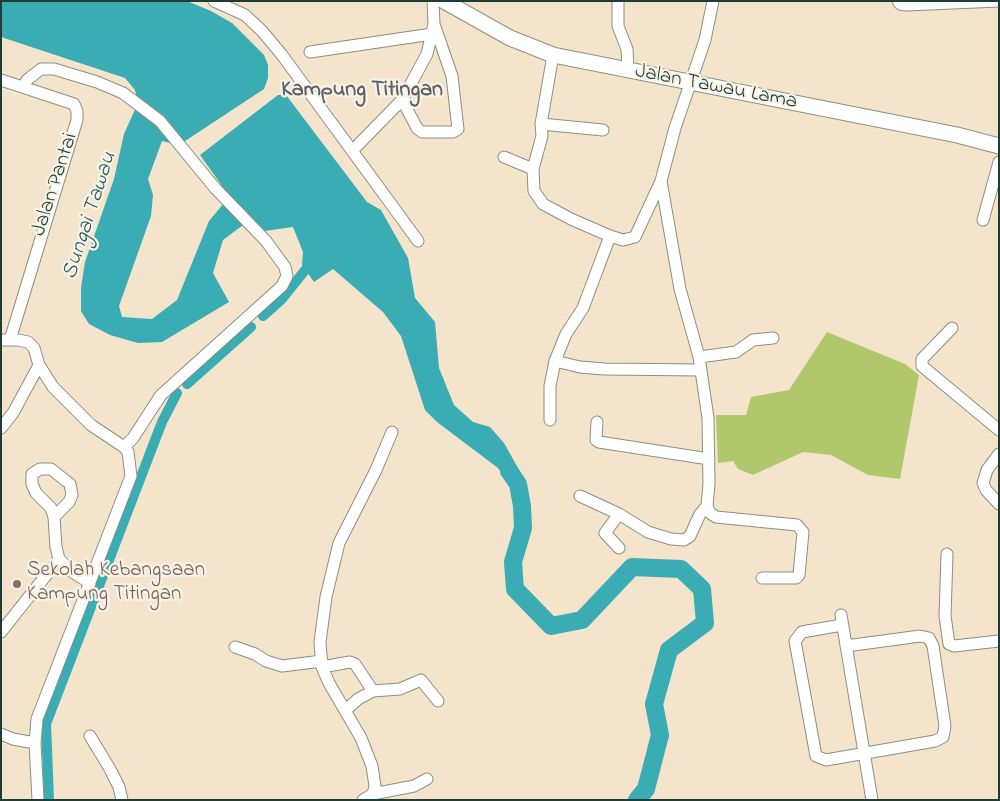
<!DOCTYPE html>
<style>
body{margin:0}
#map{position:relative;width:1000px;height:801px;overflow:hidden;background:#f4e4cc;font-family:"Indie Flower",sans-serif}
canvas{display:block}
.frame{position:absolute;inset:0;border:2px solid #1f3d34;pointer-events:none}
</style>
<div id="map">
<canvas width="1000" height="801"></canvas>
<div class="frame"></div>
</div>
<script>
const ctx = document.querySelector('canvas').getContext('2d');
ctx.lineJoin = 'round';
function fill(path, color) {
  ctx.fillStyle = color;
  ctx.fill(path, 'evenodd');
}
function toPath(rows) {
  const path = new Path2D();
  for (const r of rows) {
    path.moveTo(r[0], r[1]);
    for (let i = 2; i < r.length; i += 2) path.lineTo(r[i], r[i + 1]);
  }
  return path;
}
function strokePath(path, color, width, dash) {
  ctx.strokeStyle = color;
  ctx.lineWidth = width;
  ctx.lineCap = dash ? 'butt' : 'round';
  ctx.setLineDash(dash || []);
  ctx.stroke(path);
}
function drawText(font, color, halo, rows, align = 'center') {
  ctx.font = font + ' "Indie Flower",sans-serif';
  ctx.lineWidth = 4.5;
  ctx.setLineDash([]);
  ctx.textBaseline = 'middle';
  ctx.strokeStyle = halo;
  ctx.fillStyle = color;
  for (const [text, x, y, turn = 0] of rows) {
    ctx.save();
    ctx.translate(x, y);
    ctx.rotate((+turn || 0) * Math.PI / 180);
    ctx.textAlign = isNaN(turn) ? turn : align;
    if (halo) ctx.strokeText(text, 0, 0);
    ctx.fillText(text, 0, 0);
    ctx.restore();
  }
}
fill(toPath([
 [827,332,905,364,919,375,900,479,868,475,831,455,803,452,753,475,738,469,733,461,718,463,716,415,746,415,751,397,789,390]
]), '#b1c76c');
fill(toPath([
 [1,1,187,1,211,11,232,23,264,55,268,65,268,78,264,89,179,145,162,141,148,179,153,195,151,216,119,306,122,317,152,319,177,300,209,221,229,197,225,190,200,155,278,95,286,95,367,202,381,210,408,258,415,298,435,322,439,368,454,405,473,422,490,427,504,443,527,484,514,497,508,482,498,468,437,422,425,410,401,336,383,312,333,269,314,282,302,265,303,252,293,227,250,233,243,225,223,240,213,273,229,302,162,342,138,343,110,335,89,324,81,311,81,288,85,262,114,179,124,134,138,103,135,90,125,78,1,37]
]), '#3aacb4');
strokePath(toPath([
 [263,316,282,299,314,259],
 [187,384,251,327],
 [49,800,46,724,162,422,177,393]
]), '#3aacb4', 10);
strokePath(toPath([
 [509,471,518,484,522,506,523,528,513,562,515,589,551,626,582,620,632,567,681,569,702,589,705,623,669,650,654,704,660,735,646,789,637,800]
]), '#3aacb4', 18);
const minor = toPath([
 [214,1,245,15,262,31,282,55,418,241],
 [618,1,618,26,627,49,628,70],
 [713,1,705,40,675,128,661,181,680,289,699,357,708,418,709,484,707,506,710,513,716,517,797,525,803,532,799,575,796,578,762,578],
 [898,1,900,4,906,5,999,1],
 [310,52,432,34],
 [553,55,541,124,542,136,533,169,534,191,543,204,571,219,610,236],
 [1,80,74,104,77,111,77,120,10,340],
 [24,86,27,80,41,69,54,69,97,82,123,93,160,121,215,188,266,241,285,267,287,276,282,286,161,395,133,438,124,447],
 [402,100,417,128,422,132,453,132,458,129,452,76,434,24],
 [541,124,603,130],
 [353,150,402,100,427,54,434,24,433,1],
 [504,157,533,169],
 [983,220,999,162],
 [952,328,922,359,922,366,999,430],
 [1,340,18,340,28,342,34,348,39,365,53,387,91,425,124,447,128,452,131,476,37,719,35,743,38,800],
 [699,357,736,352,753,340,773,338],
 [555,361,580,367,604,369,701,370],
 [550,420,550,386,555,361,566,334,583,308,610,236,623,240,635,237,661,181],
 [597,422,596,440,599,442,709,459],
 [1,428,13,413,39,365],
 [999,454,987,470,983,483,986,490,999,504],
 [580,496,619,514,648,532,671,539,684,540,690,536,700,514,707,506],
 [619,514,605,533,619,548],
 [54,517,51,508,36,493,32,484,32,474,40,469,51,469,70,484,72,495,69,502,54,517,56,547,59,559],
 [947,554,945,616,949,644,954,646,999,641],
 [841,615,872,800],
 [842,625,802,632,795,641,816,756,826,760,935,741,943,737,945,726,933,646,929,638,920,636,846,646],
 [1,632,59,559,71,571,90,583],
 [235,647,255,654,266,661,282,666,322,661],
 [322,667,350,662,355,664,373,691],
 [346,710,358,699,373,691,400,689,421,680,438,701],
 [1,734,13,739,35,743],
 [90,736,110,769,119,787,122,800],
 [373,794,414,786,427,779],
 [363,800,373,794,375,786,372,766,361,738,329,683,322,667,320,642,326,597,339,543,376,470,392,432]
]);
const tertiary = toPath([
 [444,1,510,38,553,55,957,135,999,146]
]);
strokePath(minor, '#8a9080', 13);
strokePath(tertiary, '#8a9080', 17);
strokePath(minor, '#fff', 11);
strokePath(tertiary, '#fff', 15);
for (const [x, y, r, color] of [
 [17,584,5,"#8d6e63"]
]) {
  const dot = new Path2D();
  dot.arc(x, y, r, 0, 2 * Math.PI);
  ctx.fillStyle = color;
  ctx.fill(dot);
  strokePath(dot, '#f7f3e8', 2);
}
drawText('21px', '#1f3d34', '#f7f3e8', [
 ["Jalan Tawau Lama",716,88,11],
 ["Jalan Pantai",56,185,-72]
]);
drawText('21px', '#785e54', '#f7f3e8', [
 ["Sekolah Kebangsaan",27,572],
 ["Kampung Titingan",27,596]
], 'left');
drawText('bold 22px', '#5f6265', '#f7f3e8', [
 ["Kampung Titingan",362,91]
]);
drawText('italic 22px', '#275e5a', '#f7f3e8', [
 ["Sungai Tawau",91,216,-72]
]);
</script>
